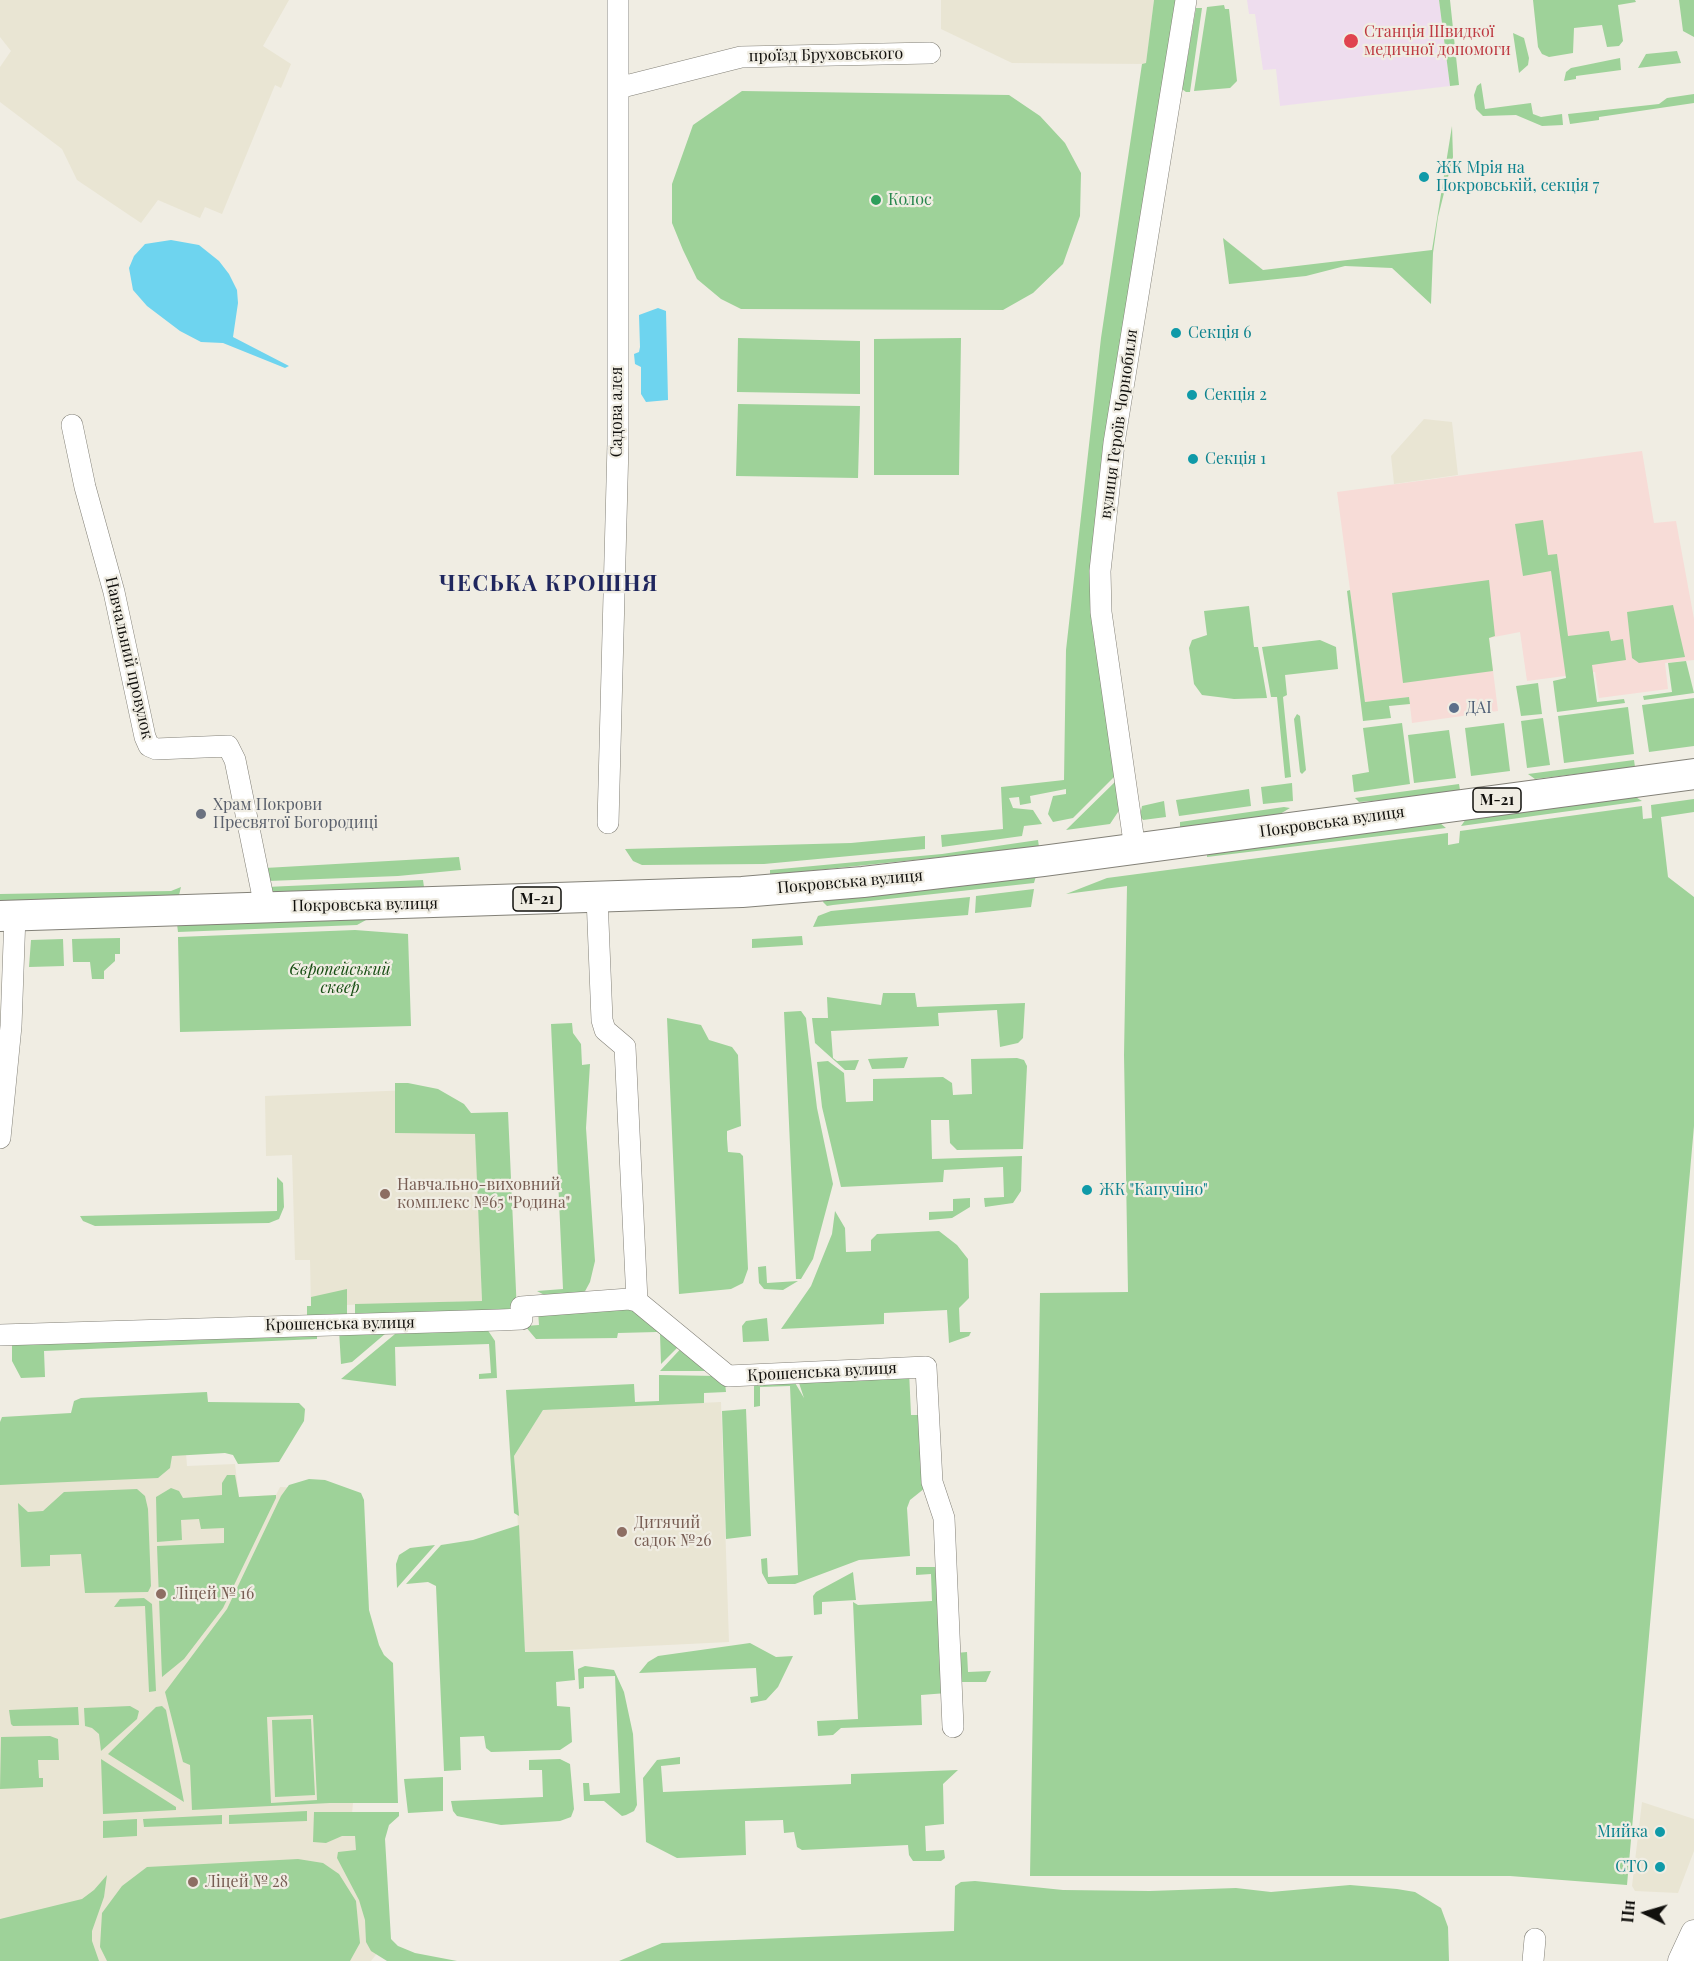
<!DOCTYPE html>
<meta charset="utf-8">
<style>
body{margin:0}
#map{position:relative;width:1694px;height:1961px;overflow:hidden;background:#f0ede3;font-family:"Playfair Display",serif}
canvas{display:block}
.north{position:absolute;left:1616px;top:1883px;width:60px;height:60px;-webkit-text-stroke:4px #f0ede3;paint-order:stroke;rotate:275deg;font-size:16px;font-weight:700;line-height:24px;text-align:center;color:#11100d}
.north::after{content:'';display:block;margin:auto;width:21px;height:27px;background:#11100d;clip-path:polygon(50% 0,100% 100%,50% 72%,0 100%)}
</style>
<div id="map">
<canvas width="1694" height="1961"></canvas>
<div class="north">Пн</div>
</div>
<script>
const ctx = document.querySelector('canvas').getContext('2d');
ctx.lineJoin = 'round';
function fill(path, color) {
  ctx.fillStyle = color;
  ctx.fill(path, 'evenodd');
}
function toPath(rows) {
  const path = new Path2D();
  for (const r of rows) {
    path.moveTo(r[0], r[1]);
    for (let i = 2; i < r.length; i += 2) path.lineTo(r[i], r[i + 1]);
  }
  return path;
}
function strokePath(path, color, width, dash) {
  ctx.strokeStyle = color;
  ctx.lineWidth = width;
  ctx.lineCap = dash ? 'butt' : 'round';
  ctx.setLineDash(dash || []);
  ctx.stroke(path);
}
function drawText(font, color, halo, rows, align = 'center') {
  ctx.font = font + ' "Playfair Display",serif';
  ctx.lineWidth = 4.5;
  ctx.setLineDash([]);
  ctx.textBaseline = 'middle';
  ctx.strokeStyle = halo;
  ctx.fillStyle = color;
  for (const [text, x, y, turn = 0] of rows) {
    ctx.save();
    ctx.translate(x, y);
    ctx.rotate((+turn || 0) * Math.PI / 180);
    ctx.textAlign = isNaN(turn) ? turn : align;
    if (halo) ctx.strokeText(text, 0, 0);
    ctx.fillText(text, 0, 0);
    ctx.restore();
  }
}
fill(toPath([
 [1642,451,1654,523,1676,521,1694,619,1694,660,1665,663,1668,689,1599,698,1595,672,1527,681,1520,632,1489,638,1498,711,1412,723,1409,697,1365,702,1337,492]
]), '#f7dcd7');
fill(toPath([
 [0,0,289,0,263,46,291,64,281,88,275,85,222,214,205,207,200,218,158,200,141,223,77,180,62,149,0,102,0,67,11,51,0,37],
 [941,0,1154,0,1146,64,1012,63,941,29],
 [1424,419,1452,422,1458,475,1394,484,1391,456],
 [410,1090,475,1123,482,1301,311,1306,310,1260,295,1260,292,1155,266,1156,265,1096],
 [721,1402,729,1642,525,1652,514,1456,543,1410],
 [186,1453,187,1466,235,1464,239,1497,276,1495,280,1487,326,1489,359,1737,352,1814,390,1937,371,1961,0,1961,0,1454],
 [1642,1802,1694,1819,1694,1851,1678,1893,1635,1891,1632,1886]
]), '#e9e5d3');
fill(toPath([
 [1247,0,1439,0,1450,86,1280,106,1276,69,1263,70,1255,14,1249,14]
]), '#ede');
fill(toPath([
 [1154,0,1179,0,1090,581,1090,605,1118,773,1073,818,1053,822,1048,814,1053,796,1066,794,1066,789,1030,796,1031,803,1020,805,1019,797,1009,798,1013,808,1033,810,1042,824,1024,826,1022,836,942,847,941,835,1003,829,1001,787,1064,780,1066,650,1101,338,1142,64,1146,63],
 [1439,0,1450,0,1459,85,1450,86],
 [1533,0,1635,0,1636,2,1618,5,1623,41,1619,46,1607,47,1602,25,1574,28,1573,53,1549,57,1542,54,1538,47],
 [1679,0,1694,0,1694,37,1683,31],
 [1224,5,1225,9,1229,9,1237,81,1230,88,1194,91,1207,7],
 [1196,8,1202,8,1190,92,1186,92,1182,89],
 [1513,33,1524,38,1529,58,1528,65,1519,73],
 [1677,51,1681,63,1638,68,1646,54],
 [1620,58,1621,70,1576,76,1576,79,1564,81,1566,72,1571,68],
 [1481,83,1485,109,1531,103,1533,114,1541,117,1562,114,1563,125,1542,126,1516,115,1483,116,1476,109,1474,95,1477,86],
 [742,91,1009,95,1040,116,1065,143,1081,173,1080,216,1063,264,1033,293,1003,310,741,309,721,299,697,279,683,250,672,223,672,184,693,125],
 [1694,94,1694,103,1599,117,1599,120,1570,124,1568,114,1659,104,1667,98],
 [1452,126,1453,157,1438,217,1433,253,1431,304,1392,268,1345,266,1306,276,1229,284,1223,238,1263,270,1432,250],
 [738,338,860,341,860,394,737,392],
 [961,338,959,475,874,475,874,339],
 [738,404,860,406,858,478,736,476],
 [1543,520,1548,555,1557,554,1568,636,1609,631,1611,641,1623,639,1626,660,1592,665,1597,702,1624,699,1625,703,1557,712,1553,681,1566,678,1551,571,1523,576,1515,524],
 [1489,580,1495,636,1489,638,1493,671,1403,683,1392,593],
 [1350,590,1365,702,1409,697,1410,704,1389,706,1391,718,1363,721,1347,591],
 [1673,605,1685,657,1639,663,1632,658,1627,612],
 [1249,606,1254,647,1258,647,1267,698,1234,699,1202,695,1194,684,1189,648,1192,640,1207,635,1204,611],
 [1320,640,1336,647,1338,669,1285,675,1287,695,1283,697,1291,777,1285,778,1277,697,1271,697,1262,647],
 [1686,661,1694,693,1644,700,1643,696,1672,692,1668,663],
 [1538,683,1542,714,1521,716,1516,686],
 [1694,698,1694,746,1649,752,1642,705],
 [1628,707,1634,754,1564,763,1558,716],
 [1297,714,1300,716,1306,770,1302,774,1300,772,1294,719],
 [1543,718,1550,765,1527,768,1521,721],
 [1402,723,1410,784,1354,792,1352,775,1369,772,1363,728],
 [1504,723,1510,771,1471,776,1465,728],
 [1449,730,1456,778,1414,783,1408,735],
 [1634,760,1635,767,1535,779,1528,774],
 [1119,778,1120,809,1110,824,1066,830],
 [1292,783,1293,801,1263,804,1261,787],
 [1459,784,1460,790,1385,800,1359,802,1355,798],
 [1249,789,1251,806,1179,816,1176,800],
 [1634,796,1642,801,1461,826,1466,819],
 [1694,799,1694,812,1661,817,1668,877,1694,897,1694,1126,1627,1885,1510,1876,1030,1876,1040,1293,1128,1292,1124,1055,1127,886,1066,894,1107,878,1448,833,1448,845,1459,843,1460,831,1642,806,1643,819,1652,818,1651,805],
 [1164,801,1166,817,1143,820,1140,816,1142,806],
 [1284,807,1290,808,1280,814,1180,828,1180,822],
 [1440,823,1446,828,1207,857,1207,853],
 [925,836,925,849,764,864,642,865,633,861,625,849,851,843],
 [1038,840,1039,847,770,875,770,870,942,854],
 [459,857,461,870,398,876,268,881,265,868],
 [1036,876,1034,883,833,905,827,906,823,902,824,899],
 [423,880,424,887,404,889,270,892,266,887],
 [181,887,179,895,0,901,0,894,171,891],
 [1034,889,1031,907,975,913,976,896],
 [970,897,968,915,813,927,818,916,831,911],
 [350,918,366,920,357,925,178,932,177,924],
 [355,930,408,934,411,1026,180,1032,178,937],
 [802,936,803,945,752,948,752,939],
 [120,938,120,954,115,954,115,961,104,971,104,979,92,979,90,962,73,962,72,939],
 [63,939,64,966,29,967,31,940],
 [883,993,915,993,917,1007,1025,1003,1023,1038,1018,1043,1000,1047,997,1010,938,1013,939,1026,831,1031,833,1058,837,1061,859,1060,855,1070,845,1070,815,1043,812,1018,828,1018,827,997,881,1005],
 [801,1011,806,1018,817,1108,833,1184,813,1259,801,1279,796,1279,784,1012],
 [667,1018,701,1025,709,1040,732,1047,738,1055,741,1126,727,1131,727,1139,728,1152,740,1153,743,1156,748,1269,743,1283,731,1289,679,1294],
 [572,1023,573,1033,581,1044,582,1065,590,1064,586,1128,595,1261,590,1282,583,1295,550,1298,537,1291,563,1289,551,1024],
 [908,1057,904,1068,872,1069,868,1059],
 [1017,1058,1024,1060,1027,1066,1023,1149,957,1150,950,1143,949,1120,931,1120,932,1159,1022,1156,1021,1191,1013,1203,985,1207,984,1198,1004,1197,1003,1167,944,1170,943,1182,841,1187,822,1107,817,1062,828,1061,844,1073,846,1102,873,1101,873,1079,943,1077,952,1083,953,1095,972,1094,971,1059],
 [395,1083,408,1083,438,1089,464,1104,471,1113,508,1112,517,1313,355,1319,355,1304,482,1301,475,1134,395,1133],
 [277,1177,283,1183,284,1207,279,1219,269,1223,95,1226,83,1221,80,1216,277,1211],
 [970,1198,970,1207,952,1218,929,1220,929,1212,953,1211,953,1199],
 [835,1211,845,1228,846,1252,871,1251,871,1240,877,1234,939,1231,957,1245,968,1259,969,1298,959,1308,960,1332,971,1332,969,1336,949,1343,947,1310,884,1313,884,1324,781,1329,811,1286,832,1234],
 [766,1266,767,1283,798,1281,783,1290,764,1289,759,1283,758,1267],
 [347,1289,347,1319,307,1320,307,1306,311,1306,311,1297],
 [639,1304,684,1341,661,1364,660,1334,657,1332,618,1333,617,1338,536,1339,525,1326,539,1325,538,1311],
 [767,1318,769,1341,743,1342,742,1326,746,1321],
 [392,1328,352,1362,341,1364,339,1330],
 [401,1329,487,1329,495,1341,497,1378,479,1379,479,1374,491,1373,489,1344,395,1347,396,1386,341,1379],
 [317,1335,317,1339,44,1351,45,1377,21,1378,12,1361,12,1340],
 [686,1343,719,1371,660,1371],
 [909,1371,911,1415,925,1415,925,1488,910,1500,907,1508,910,1556,859,1560,795,1584,768,1584,762,1573,761,1559,767,1558,768,1577,798,1575,790,1386,760,1387,760,1406,754,1407,754,1385,794,1381,804,1398,797,1377],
 [659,1375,718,1376,725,1383,726,1392,704,1393,704,1403,543,1410,514,1456,519,1516,514,1513,506,1390,634,1384,635,1402,659,1401],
 [207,1392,208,1402,299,1403,305,1409,304,1421,279,1462,238,1464,233,1455,225,1453,172,1456,170,1468,158,1478,0,1485,0,1422,2,1417,71,1413,74,1401,81,1398],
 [746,1409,751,1536,726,1539,722,1411],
 [227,1475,235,1475,239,1497,276,1495,276,1498,223,1608,184,1659,162,1677,157,1546,224,1543,224,1528,201,1529,199,1519,181,1520,182,1540,157,1542,156,1497,171,1488,179,1491,183,1498,222,1495,222,1483],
 [309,1479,325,1480,361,1493,364,1500,369,1610,379,1645,384,1655,393,1663,398,1803,330,1803,192,1810,190,1765,183,1762,165,1692,227,1609,281,1496,289,1485],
 [313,1715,317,1800,271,1803,267,1717],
 [137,1489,145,1496,148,1509,151,1586,148,1592,85,1593,81,1554,50,1555,50,1566,21,1567,18,1503,28,1512,43,1511,64,1492],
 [519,1525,525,1652,573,1651,575,1680,556,1682,557,1706,570,1707,572,1742,560,1750,491,1752,486,1748,484,1736,460,1737,461,1770,444,1771,436,1586,428,1582,406,1584,441,1545,473,1540],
 [435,1545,397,1588,396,1564,399,1555,410,1548],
 [916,1567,937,1567,947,1693,921,1695,922,1725,841,1728,833,1735,818,1736,817,1721,858,1719,853,1602,858,1605,932,1601,931,1574,916,1575],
 [853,1572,856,1600,822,1602,822,1614,814,1615,813,1596,816,1592],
 [144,1598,152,1604,156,1691,149,1692,145,1606,114,1607,120,1599],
 [750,1643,776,1657,793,1656,778,1687,766,1700,751,1703,750,1697,758,1696,756,1668,639,1673,648,1662,658,1656],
 [967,1652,968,1672,991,1671,986,1682,957,1682,956,1653],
 [585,1666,614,1670,624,1692,633,1734,637,1805,634,1811,626,1815,622,1816,604,1801,584,1801,583,1783,589,1783,590,1795,620,1793,615,1676,584,1677,584,1688,579,1689,578,1669],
 [130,1706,139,1711,137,1719,101,1751,99,1734,92,1728,85,1726,84,1708],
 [78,1707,79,1725,13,1726,11,1724,9,1710],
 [156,1707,162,1706,166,1710,184,1802,108,1754],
 [311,1719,315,1795,275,1797,272,1720],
 [50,1736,58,1739,59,1760,38,1760,39,1778,43,1778,43,1787,0,1789,1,1737],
 [680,1757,680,1764,661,1766,663,1792,851,1784,851,1774,958,1770,943,1784,944,1824,925,1826,926,1851,944,1850,945,1858,941,1861,913,1861,909,1855,908,1845,802,1850,797,1847,794,1832,784,1833,783,1820,745,1821,746,1855,677,1858,646,1842,643,1778,657,1760],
 [101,1759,176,1807,176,1810,103,1814],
 [529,1760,560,1759,570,1764,574,1809,571,1817,560,1821,501,1825,457,1816,453,1811,451,1801,543,1797,542,1770,529,1770],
 [443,1777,443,1811,408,1813,404,1779],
 [307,1811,307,1821,229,1824,229,1815],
 [314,1812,399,1812,399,1816,389,1825,385,1839,391,1939,398,1946,415,1953,457,1961,387,1961,371,1951,366,1942,365,1920,359,1900,337,1858,338,1852,356,1850,355,1836,342,1836,326,1843,313,1842],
 [222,1815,222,1824,144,1827,143,1819],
 [137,1819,137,1836,103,1838,103,1821],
 [298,1859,323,1863,339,1874,356,1901,360,1943,350,1961,107,1961,100,1947,102,1913,122,1886,147,1867],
 [107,1875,104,1897,92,1931,92,1941,99,1961,0,1961,0,1919,82,1899,94,1890],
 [975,1881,1063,1890,1150,1891,1236,1888,1271,1892,1350,1885,1397,1889,1415,1892,1441,1908,1448,1927,1449,1961,619,1961,662,1943,954,1931,955,1886,961,1882]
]), '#9ed299');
fill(toPath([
 [171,240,199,245,219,261,229,274,237,290,238,303,233,337,289,366,285,368,223,343,201,342,180,331,147,306,133,290,129,268,134,256,145,244],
 [658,308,666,311,668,400,646,402,641,394,641,367,635,364,634,354,639,352,640,347,639,315]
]), '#6ed4ef');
const minor = toPath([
 [618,88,741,57,930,53],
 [72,425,85,487,114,592,145,737,149,746,156,749,228,746,235,760,265,907],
 [608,823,618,444,618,0],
 [1135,849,1101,612,1100,571,1114,443,1186,0],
 [597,897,602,1020,605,1030,625,1047,637,1301],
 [0,1138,11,1026,15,915],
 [0,1335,499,1320,522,1319,521,1307,629,1299,637,1301,728,1376,926,1367,932,1482,944,1518,953,1727],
 [1533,1961,1535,1939]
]);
const major = toPath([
 [1681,1961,1694,1933]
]);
const highway = toPath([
 [0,916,742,892,863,882,1043,861,1694,774]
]);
strokePath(minor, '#838178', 22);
strokePath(major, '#838178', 27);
strokePath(highway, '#838178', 32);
strokePath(minor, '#fff', 21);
strokePath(major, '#fff', 26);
strokePath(highway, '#fff', 30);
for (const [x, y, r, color] of [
 [1351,41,8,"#e0444e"],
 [1424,177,6,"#0f9aa8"],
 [876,200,6,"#2e9e5b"],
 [1176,333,6,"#0f9aa8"],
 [1192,395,6,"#0f9aa8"],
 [1193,459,6,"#0f9aa8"],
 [1454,708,6,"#5c6f8a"],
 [201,814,6,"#6b7280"],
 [1087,1190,6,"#0f9aa8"],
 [385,1194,6,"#8d6e63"],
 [622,1532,6,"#8d6e63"],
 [161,1594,6,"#8d6e63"],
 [1660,1832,6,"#0f9aa8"],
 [1660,1867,6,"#0f9aa8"],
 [193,1882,6,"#8d6e63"]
]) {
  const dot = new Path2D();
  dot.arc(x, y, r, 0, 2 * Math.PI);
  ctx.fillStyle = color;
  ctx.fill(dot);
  strokePath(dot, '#f0ede3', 2);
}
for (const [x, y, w] of [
 [1497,800,48],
 [537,899,48]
]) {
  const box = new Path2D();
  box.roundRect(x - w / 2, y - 12, w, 24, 4.5);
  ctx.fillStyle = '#f0ede3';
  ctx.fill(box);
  strokePath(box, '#11100d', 1.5);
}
drawText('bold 15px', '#11100d', null, [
 ["М-21",1497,800],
 ["М-21",537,899]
]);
drawText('16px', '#be3a42', '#f0ede3', [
 ["Станція Швидкої",1364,32],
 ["медичної допомоги",1364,50]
], 'left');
drawText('16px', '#11100d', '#f0ede3', [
 ["проїзд Бруховського",826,55,-1],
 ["Садова алея",617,412,-90],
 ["вулиця Героїв Чорнобиля",1119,424,-82],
 ["Навчальний провулок",129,658,77],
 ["Покровська вулиця",1332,822,-8],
 ["Покровська вулиця",850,882,-5],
 ["Покровська вулиця",365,905,-1],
 ["Крошенська вулиця",340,1324,-1],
 ["Крошенська вулиця",822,1372,-3]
]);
drawText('16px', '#0d838f', '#f0ede3', [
 ["ЖК Мрія на",1436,168],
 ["Покровській, секція 7",1436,186],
 ["Секція 6",1188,333],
 ["Секція 2",1204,395],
 ["Секція 1",1205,459],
 ["ЖК \"Капучіно\"",1099,1190],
 ["Мийка",1648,1832,"right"],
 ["СТО",1648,1867,"right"]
], 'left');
drawText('16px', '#27864d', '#f0ede3', [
 ["Колос",888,200]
], 'left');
drawText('16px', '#4e5e75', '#f0ede3', [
 ["ДАІ",1466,708]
], 'left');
drawText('16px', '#5b616d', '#f0ede3', [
 ["Храм Покрови",213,805],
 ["Пресвятої Богородиці",213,823]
], 'left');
drawText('italic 16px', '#164d12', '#f0ede3', [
 ["Європейський",340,970],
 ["сквер",340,988]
]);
drawText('16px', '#785e54', '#f0ede3', [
 ["Навчально-виховний",397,1185],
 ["комплекс №65 \"Родина\"",397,1203],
 ["Дитячий",634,1523],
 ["садок №26",634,1541],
 ["Ліцей № 16",173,1594],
 ["Ліцей № 28",205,1882]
], 'left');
ctx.letterSpacing = '1.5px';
drawText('bold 22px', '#1f265e', '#f0ede3', [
 ["ЧЕСЬКА КРОШНЯ",549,584]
]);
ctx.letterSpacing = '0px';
</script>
